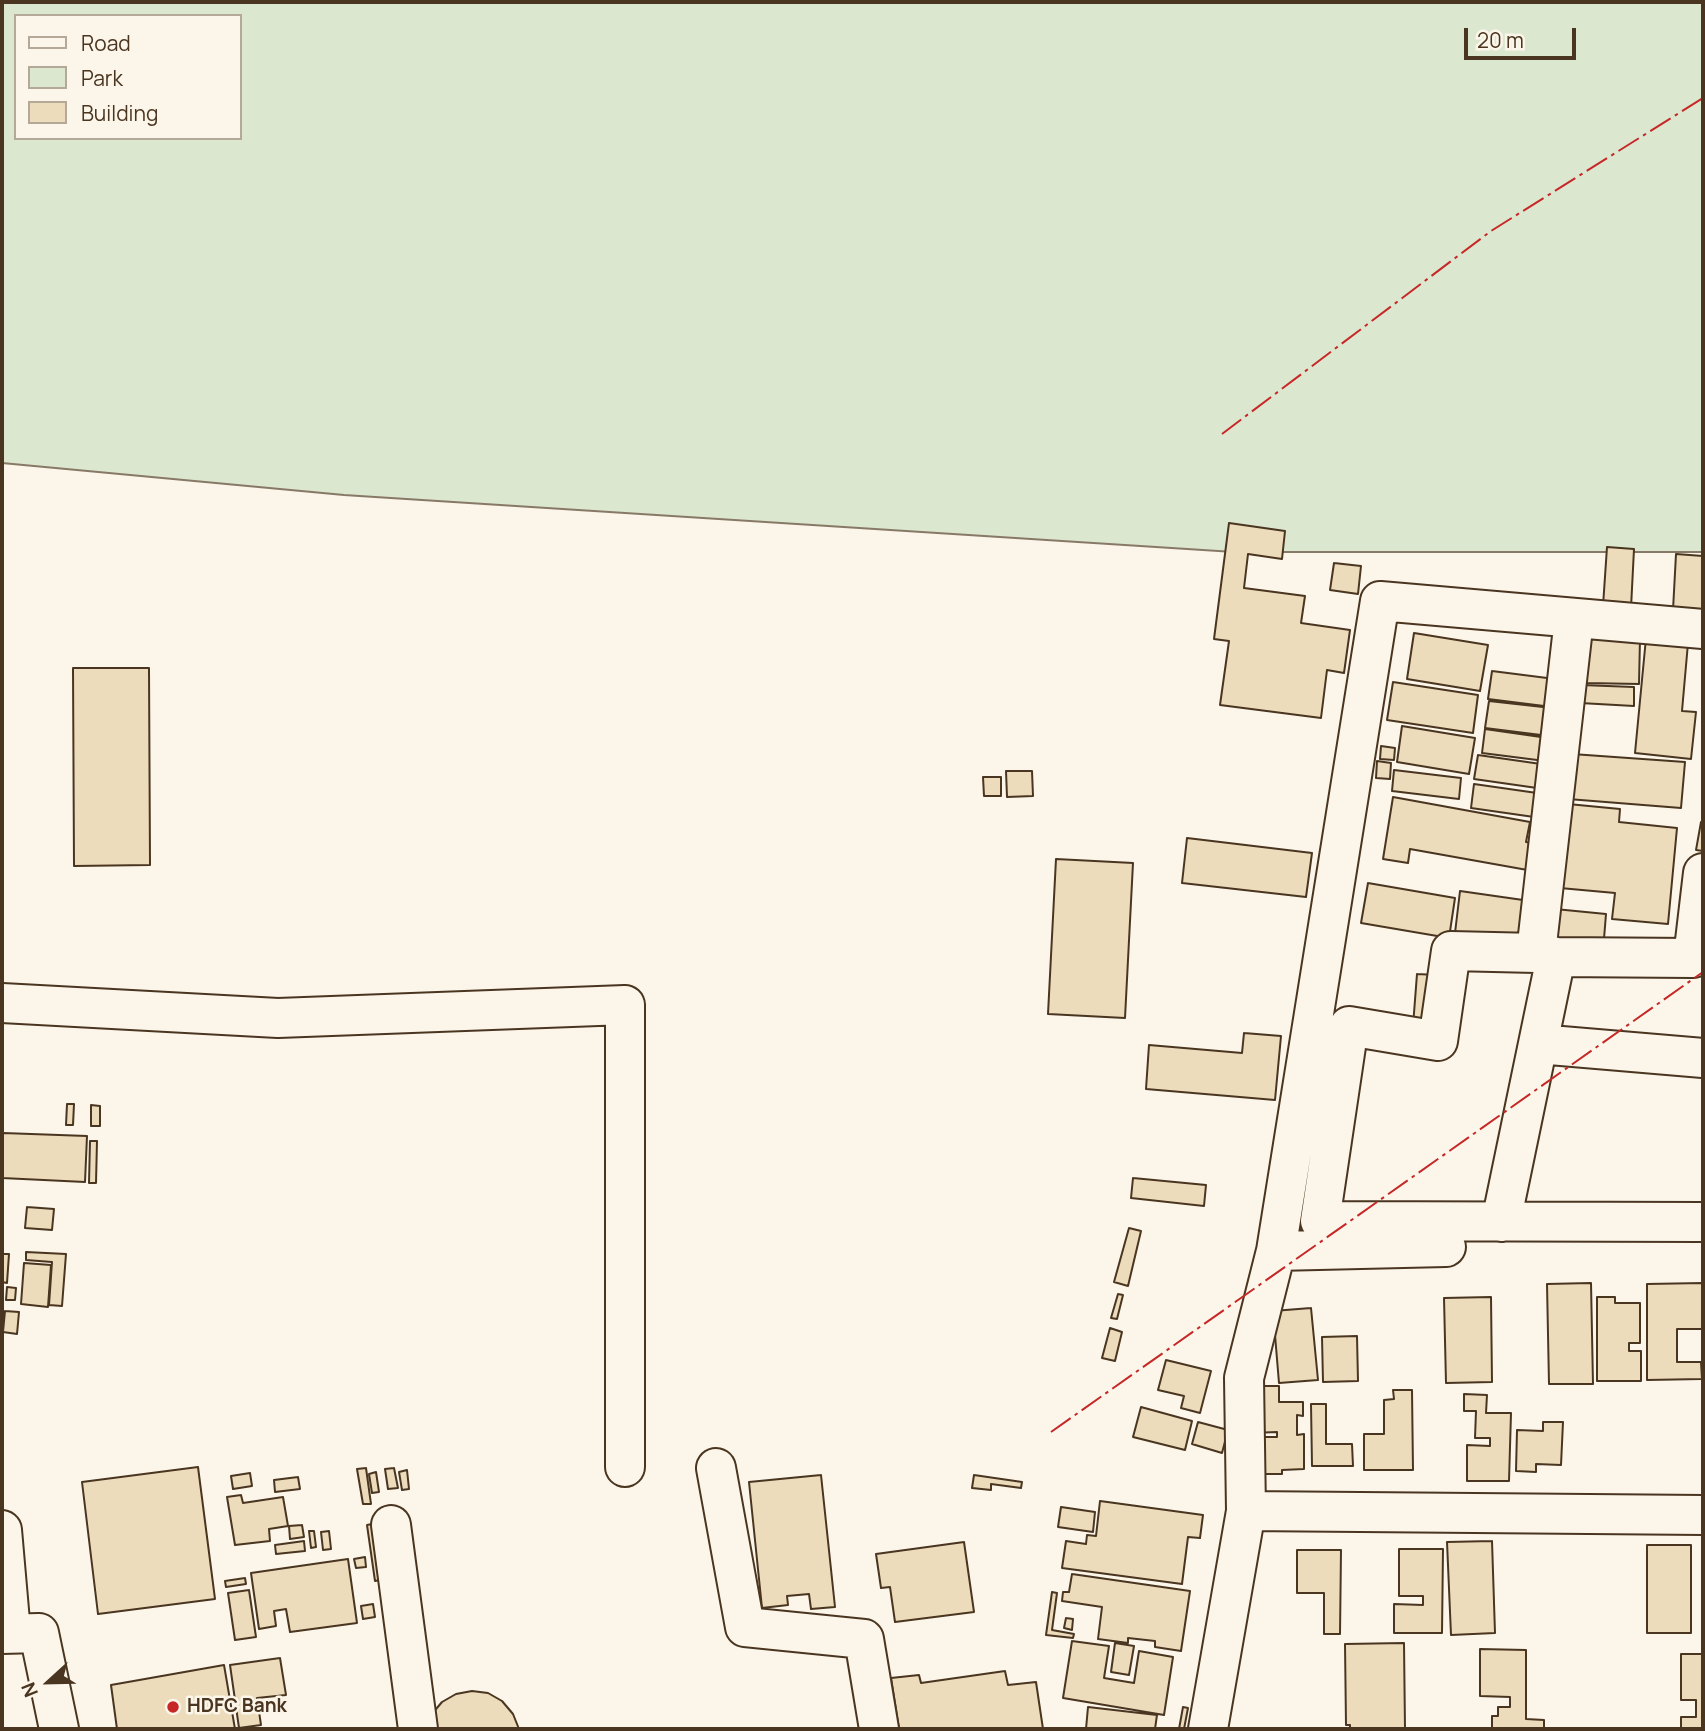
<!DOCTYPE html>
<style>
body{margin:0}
#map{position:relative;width:1705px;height:1731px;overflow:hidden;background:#fbf6e9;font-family:Manrope,sans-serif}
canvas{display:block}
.frame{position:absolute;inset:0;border:4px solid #4a3520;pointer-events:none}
.legend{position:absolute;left:14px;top:14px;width:228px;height:126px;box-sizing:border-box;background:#fbf6e9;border:2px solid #b4a999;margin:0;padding:9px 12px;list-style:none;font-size:21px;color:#4a3520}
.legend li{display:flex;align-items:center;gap:14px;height:35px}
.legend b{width:35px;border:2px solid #b4a999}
.north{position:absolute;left:14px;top:1647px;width:70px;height:70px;-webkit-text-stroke:5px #fbf6e9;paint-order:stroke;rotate:248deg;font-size:19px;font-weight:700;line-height:28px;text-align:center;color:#4a3520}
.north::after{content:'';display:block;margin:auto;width:24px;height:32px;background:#4a3520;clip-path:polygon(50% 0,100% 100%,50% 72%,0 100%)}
.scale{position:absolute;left:1464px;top:28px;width:112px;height:32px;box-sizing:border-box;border:4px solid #4a3520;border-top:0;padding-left:9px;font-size:21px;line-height:24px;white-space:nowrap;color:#4a3520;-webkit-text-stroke:5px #fbf6e9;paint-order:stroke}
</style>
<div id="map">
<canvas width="1705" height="1731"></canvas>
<div class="frame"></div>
<ul class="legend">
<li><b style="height:9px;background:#fbf6e9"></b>Road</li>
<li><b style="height:19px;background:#dce7d0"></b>Park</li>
<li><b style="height:19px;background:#ecdcbc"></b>Building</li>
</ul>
<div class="north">N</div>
<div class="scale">20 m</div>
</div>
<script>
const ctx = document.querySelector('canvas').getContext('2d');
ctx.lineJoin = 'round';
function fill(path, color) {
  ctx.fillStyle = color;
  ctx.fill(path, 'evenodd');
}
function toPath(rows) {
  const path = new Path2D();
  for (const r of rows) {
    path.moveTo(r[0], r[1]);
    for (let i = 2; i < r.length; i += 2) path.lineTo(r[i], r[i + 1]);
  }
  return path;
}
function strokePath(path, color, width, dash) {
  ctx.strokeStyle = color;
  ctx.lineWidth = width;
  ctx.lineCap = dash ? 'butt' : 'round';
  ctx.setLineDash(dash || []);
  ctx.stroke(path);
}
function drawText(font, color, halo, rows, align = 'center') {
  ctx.font = font + ' Manrope,sans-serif';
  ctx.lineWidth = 5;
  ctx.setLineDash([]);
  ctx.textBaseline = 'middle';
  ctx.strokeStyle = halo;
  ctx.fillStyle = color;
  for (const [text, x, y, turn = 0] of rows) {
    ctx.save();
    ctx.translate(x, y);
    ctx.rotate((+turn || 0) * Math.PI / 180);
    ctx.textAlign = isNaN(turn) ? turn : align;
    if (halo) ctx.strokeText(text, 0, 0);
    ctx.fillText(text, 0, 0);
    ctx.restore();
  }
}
const green = toPath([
 [2,2,1703,2,1703,552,1234,552,344,495,2,463,2,2],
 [16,16,240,16,240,138,16,138,16,16]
]);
fill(green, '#dce7d0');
strokePath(green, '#887966', 2);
const building = toPath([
 [1229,523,1285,531,1282,559,1248,554,1244,588,1305,596,1301,623,1350,630,1344,673,1327,670,1321,718,1220,705,1229,641,1214,639,1229,523],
 [1607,547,1634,549,1631,608,1603,606,1607,547],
 [1676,554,1703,556,1703,612,1673,610,1676,554],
 [1334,563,1361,566,1358,594,1330,590,1334,563],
 [1414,633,1488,645,1480,691,1407,679,1414,633],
 [1587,637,1640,639,1639,684,1586,683,1587,637],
 [1646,638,1688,643,1682,711,1696,712,1691,759,1635,753,1646,638],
 [73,668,149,668,150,865,74,866,73,668],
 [1492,671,1555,679,1552,707,1488,699,1492,671],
 [1393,682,1478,695,1473,733,1387,720,1393,682],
 [1581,685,1634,687,1634,706,1580,703,1581,685],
 [1489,701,1552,708,1549,736,1485,728,1489,701],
 [1402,726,1475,738,1469,774,1397,762,1402,726],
 [1485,729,1548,738,1545,761,1482,753,1485,729],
 [1381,746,1395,748,1394,760,1380,759,1381,746],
 [1572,754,1685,762,1681,808,1568,799,1572,754],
 [1478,755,1541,764,1537,788,1474,779,1478,755],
 [1377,761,1391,763,1390,779,1376,778,1377,761],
 [1394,770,1461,778,1459,799,1392,791,1394,770],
 [1006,771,1032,771,1033,796,1007,797,1006,771],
 [983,777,1001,777,1001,796,984,796,983,777],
 [1474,784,1537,793,1534,817,1471,808,1474,784],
 [1393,797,1530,822,1526,842,1537,844,1533,871,1410,849,1408,863,1383,859,1393,797],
 [1568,804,1620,809,1619,822,1677,828,1668,924,1612,919,1615,893,1560,888,1568,804],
 [1701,822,1703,823,1703,851,1696,850,1701,822],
 [1187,838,1312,853,1306,897,1182,883,1187,838],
 [1056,859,1133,863,1125,1018,1048,1014,1056,859],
 [1368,883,1455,898,1449,938,1361,923,1368,883],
 [1460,891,1523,900,1518,942,1455,933,1460,891],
 [1555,909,1606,914,1603,951,1552,946,1555,909],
 [1417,974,1436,975,1432,1028,1413,1026,1417,974],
 [1244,1033,1281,1036,1275,1100,1146,1089,1149,1045,1242,1053,1244,1033],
 [67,1104,74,1104,73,1125,66,1125,67,1104],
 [91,1105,100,1106,100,1126,91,1126,91,1105],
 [3,1133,87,1136,85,1182,2,1178,3,1133],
 [90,1141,97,1141,96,1183,89,1183,90,1141],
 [1133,1178,1206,1185,1204,1206,1131,1198,1133,1178],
 [27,1207,54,1209,52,1230,25,1228,27,1207],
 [1129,1228,1141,1231,1128,1286,1114,1282,1129,1228],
 [26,1252,66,1254,62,1306,49,1305,52,1262,26,1260,26,1252],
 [2,1254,9,1254,7,1283,2,1282,2,1254],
 [24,1263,51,1265,48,1307,21,1304,24,1263],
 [1591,1283,1593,1384,1549,1384,1547,1284,1591,1283],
 [1703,1283,1703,1329,1677,1329,1677,1362,1701,1362,1702,1379,1647,1380,1647,1284,1703,1283],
 [7,1287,16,1288,15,1300,6,1300,7,1287],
 [1118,1294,1123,1295,1117,1319,1111,1318,1118,1294],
 [1491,1297,1492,1382,1446,1383,1444,1298,1491,1297],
 [1597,1297,1615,1297,1615,1303,1640,1303,1640,1343,1629,1343,1629,1351,1641,1351,1641,1381,1597,1381,1597,1297],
 [1311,1308,1318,1380,1279,1383,1273,1311,1311,1308],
 [5,1311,19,1312,17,1334,3,1332,5,1311],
 [1110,1328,1122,1332,1115,1361,1102,1358,1110,1328],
 [1357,1336,1358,1381,1323,1382,1322,1337,1357,1336],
 [1166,1360,1211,1371,1200,1413,1181,1408,1184,1396,1158,1390,1166,1360],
 [1251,1386,1279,1386,1279,1402,1303,1402,1303,1416,1297,1415,1297,1435,1304,1434,1304,1469,1282,1470,1282,1474,1253,1474,1253,1437,1277,1437,1277,1432,1252,1433,1251,1386],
 [1393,1390,1412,1390,1413,1470,1364,1470,1364,1434,1384,1434,1384,1400,1394,1399,1393,1390],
 [1464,1394,1487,1395,1486,1413,1511,1413,1509,1481,1467,1481,1467,1445,1490,1446,1490,1438,1475,1438,1476,1411,1464,1411,1464,1394],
 [1311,1404,1326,1404,1326,1444,1352,1444,1353,1466,1312,1466,1311,1404],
 [1141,1407,1192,1421,1185,1450,1133,1437,1141,1407],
 [1198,1422,1228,1430,1222,1453,1192,1444,1198,1422],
 [1543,1422,1563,1422,1561,1465,1536,1464,1536,1472,1516,1471,1517,1430,1543,1431,1543,1422],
 [198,1467,215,1599,98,1614,82,1482,198,1467],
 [366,1468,371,1504,363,1504,357,1469,366,1468],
 [394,1468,398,1488,388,1489,385,1469,394,1468],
 [407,1470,409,1489,402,1490,399,1472,407,1470],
 [376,1472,379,1492,372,1493,369,1474,376,1472],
 [250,1473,252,1486,233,1489,231,1476,250,1473],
 [821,1475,835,1607,811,1609,809,1594,787,1596,788,1605,762,1608,749,1482,821,1475],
 [974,1475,1022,1482,1021,1488,991,1484,991,1490,972,1488,974,1475],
 [298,1477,300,1489,275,1492,274,1480,298,1477],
 [241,1495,243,1503,283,1497,288,1526,269,1529,270,1541,235,1545,227,1497,241,1495],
 [1100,1501,1203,1515,1200,1538,1188,1537,1182,1584,1062,1568,1066,1541,1086,1544,1087,1535,1096,1536,1100,1501],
 [1061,1507,1095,1512,1093,1532,1058,1527,1061,1507],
 [377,1523,385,1579,375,1581,367,1525,377,1523],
 [302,1525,304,1537,290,1539,289,1526,302,1525],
 [309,1531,314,1531,316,1547,311,1548,309,1531],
 [329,1531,331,1549,323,1550,321,1532,329,1531],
 [304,1541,305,1551,276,1554,275,1545,304,1541],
 [1492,1541,1495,1633,1451,1635,1447,1542,1492,1541],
 [964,1542,974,1612,895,1622,890,1587,881,1588,876,1554,964,1542],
 [1647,1545,1691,1545,1691,1633,1647,1633,1647,1545],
 [1399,1549,1443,1549,1442,1633,1394,1633,1394,1604,1423,1605,1423,1596,1399,1596,1399,1549],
 [1297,1550,1341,1550,1340,1634,1324,1634,1324,1593,1297,1593,1297,1550],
 [365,1557,366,1567,356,1568,354,1559,365,1557],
 [348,1559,357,1623,290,1632,286,1609,274,1611,276,1626,259,1629,251,1573,348,1559],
 [1072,1574,1190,1591,1181,1651,1155,1647,1155,1641,1128,1638,1128,1643,1098,1639,1102,1607,1062,1601,1063,1592,1069,1592,1072,1574],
 [245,1578,246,1584,226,1587,225,1581,245,1578],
 [249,1590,256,1637,235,1640,228,1593,249,1590],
 [1052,1592,1057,1593,1052,1630,1074,1634,1073,1638,1046,1635,1052,1592],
 [373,1604,375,1617,363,1619,361,1606,373,1604],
 [1066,1618,1073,1619,1072,1630,1064,1628,1066,1618],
 [1072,1641,1109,1646,1104,1678,1134,1683,1139,1651,1173,1657,1164,1715,1063,1698,1072,1641],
 [1115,1643,1134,1646,1129,1675,1111,1672,1115,1643],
 [1404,1643,1405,1729,1350,1729,1350,1725,1346,1725,1345,1644,1404,1643],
 [1480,1649,1526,1650,1526,1719,1544,1720,1544,1729,1492,1729,1492,1716,1498,1716,1498,1707,1510,1707,1510,1697,1480,1696,1480,1649],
 [1681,1654,1703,1654,1703,1729,1681,1729,1681,1717,1696,1717,1696,1700,1681,1700,1681,1654],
 [280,1658,286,1695,257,1698,261,1725,239,1728,230,1665,280,1658],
 [224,1665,235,1729,117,1729,111,1685,224,1665],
 [1005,1671,1008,1685,1036,1682,1043,1729,899,1729,891,1678,919,1675,921,1683,1005,1671],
 [472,1691,488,1693,502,1701,513,1714,519,1729,427,1729,431,1715,442,1702,456,1694,472,1691],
 [1088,1707,1157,1715,1155,1729,1086,1729,1088,1707],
 [1183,1707,1188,1708,1184,1729,1179,1729,1183,1707]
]);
fill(building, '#ecdcbc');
strokePath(building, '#4a3520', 2);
const minor = toPath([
 [1536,953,1574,619],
 [1556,957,1536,953,1451,951,1438,1041,1349,1026,1320,1221,1703,1222],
 [2,1003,278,1018,625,1005,625,1467],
 [1538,1044,1703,1058],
 [1501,1222,1556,957,1693,958,1703,873],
 [1276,1251,1446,1247],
 [716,1468,745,1627,864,1639,879,1729],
 [1246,1511,1703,1515],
 [391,1525,418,1729],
 [2,1530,11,1633],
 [2,1634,39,1633,59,1729],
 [1208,1729,1246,1511,1244,1378,1276,1251,1380,601,1703,629]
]);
strokePath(minor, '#4a3520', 42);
strokePath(minor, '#fbf6e9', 38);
strokePath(toPath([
 [1222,434,1491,231,1703,98],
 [1051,1432,1703,972]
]), '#c62828', 2, [24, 5, 3.5, 5]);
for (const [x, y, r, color] of [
 [173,1707,7,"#c62828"]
]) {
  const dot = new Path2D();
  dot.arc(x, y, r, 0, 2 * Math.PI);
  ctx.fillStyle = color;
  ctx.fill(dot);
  strokePath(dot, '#fbf6e9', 2.5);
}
drawText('bold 19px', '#4a3520', '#fbf6e9', [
 ["HDFC Bank",187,1707]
], 'left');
</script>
